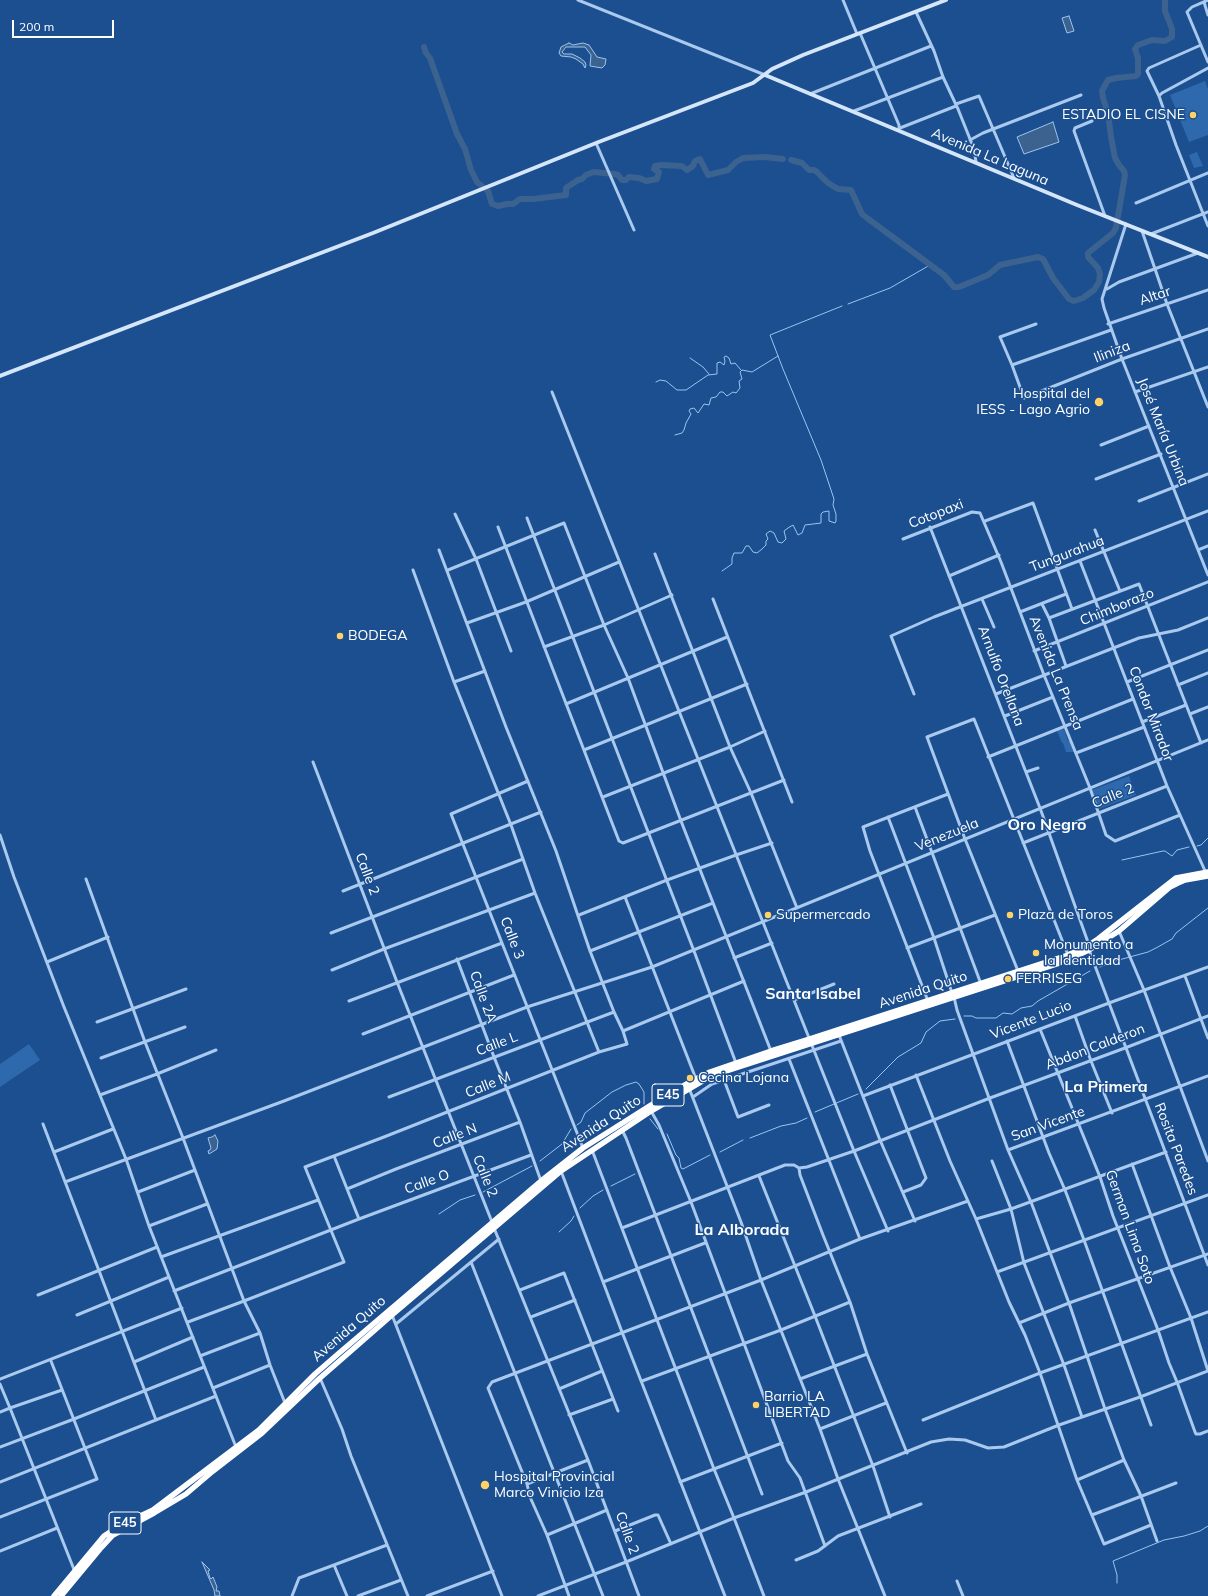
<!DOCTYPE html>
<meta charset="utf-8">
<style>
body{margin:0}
#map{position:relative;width:1208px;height:1596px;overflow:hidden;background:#1b4f8f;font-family:Mulish,sans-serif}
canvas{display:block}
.scale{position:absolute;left:12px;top:20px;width:102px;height:18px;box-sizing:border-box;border:2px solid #fff;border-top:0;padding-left:5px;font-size:12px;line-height:14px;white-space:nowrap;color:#fff;-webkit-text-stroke:3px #1b4f8f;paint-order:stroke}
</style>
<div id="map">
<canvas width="1208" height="1596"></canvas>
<div class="scale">200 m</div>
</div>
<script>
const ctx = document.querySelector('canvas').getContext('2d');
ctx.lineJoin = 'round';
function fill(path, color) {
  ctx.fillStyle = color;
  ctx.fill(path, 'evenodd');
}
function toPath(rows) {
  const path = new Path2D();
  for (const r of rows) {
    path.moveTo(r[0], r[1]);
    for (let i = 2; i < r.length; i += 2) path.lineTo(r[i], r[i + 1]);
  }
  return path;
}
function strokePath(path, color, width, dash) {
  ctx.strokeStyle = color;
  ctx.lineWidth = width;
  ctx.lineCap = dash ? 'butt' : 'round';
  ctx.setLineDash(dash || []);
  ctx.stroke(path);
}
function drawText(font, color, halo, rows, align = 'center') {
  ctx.font = font + ' Mulish,sans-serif';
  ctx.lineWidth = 3;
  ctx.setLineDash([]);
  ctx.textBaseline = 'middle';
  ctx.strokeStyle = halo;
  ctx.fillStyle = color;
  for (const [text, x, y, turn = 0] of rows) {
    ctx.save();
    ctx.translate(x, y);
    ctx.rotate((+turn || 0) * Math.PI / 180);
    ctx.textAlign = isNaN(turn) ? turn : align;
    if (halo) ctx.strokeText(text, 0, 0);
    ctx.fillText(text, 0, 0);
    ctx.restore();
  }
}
fill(toPath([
 [1205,81,1208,89,1208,135,1189,142,1170,95],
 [1197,152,1203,166,1194,168,1189,155],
 [1064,729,1068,741,1070,740,1075,752,1066,752,1063,743,1062,743,1057,731],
 [1129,776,1136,795,1099,809,1092,790],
 [29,1044,40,1060,0,1087,0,1064]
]), '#2e69ad');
const water = toPath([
 [1069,16,1074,31,1067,33,1062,18,1069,16],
 [569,43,573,45,583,43,589,45,597,57,606,59,605,65,602,68,590,66,591,55,585,47,566,47,562,52,564,54,572,54,580,58,585,62,586,65,585,68,583,64,576,59,571,57,561,56,559,53,561,47,569,43],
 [1053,122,1059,142,1024,154,1017,137,1053,122],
 [215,1135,218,1141,217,1149,209,1154,208,1151,210,1150,211,1148,208,1138,212,1137,215,1135],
 [202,1562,210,1570,208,1571,210,1578,211,1579,213,1577,217,1587,216,1591,219,1591,220,1596,215,1596,214,1590,202,1562]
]);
fill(water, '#3c6290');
strokePath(water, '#9cc4f0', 1);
strokePath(toPath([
 [848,304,890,288,930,265],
 [690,358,703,367,709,374],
 [656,382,660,380,666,381,677,390,686,390,708,375,717,374,717,363,720,362,724,365,725,361,724,357,726,356,729,358,731,364,735,363,741,370],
 [675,435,682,433,684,430,686,423,691,414,689,411,690,409,694,408,698,413,704,404,709,405,711,398,716,397,720,392,723,392,727,396,733,392,736,393,740,388,739,381,742,379,740,372,742,370,752,372,778,356],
 [722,571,732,564,732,558,734,553,742,553,746,546,749,546,753,552,757,553,762,549,766,545,766,541,768,539,766,534,770,531,774,533,778,542,782,543,786,539,784,531,788,528,793,525,798,535,802,533,805,525,821,523,821,514,823,512,829,511,829,521,835,523,836,521,836,514,833,505,834,499,821,460,783,369,770,335,842,306],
 [1197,846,1201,845,1208,838],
 [1122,860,1163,851,1165,851,1172,856,1177,850,1189,847],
 [1100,967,1115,961,1148,952,1156,948,1172,939,1176,933,1208,908],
 [964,1016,972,1016,976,1018,996,1018,1003,1013,1012,1014,1021,1008,1032,1006,1038,1001,1090,971],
 [866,1089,898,1057,921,1043,926,1032,940,1021,955,1019],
 [815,1112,858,1094],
 [650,1119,658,1129],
 [577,1125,581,1122,585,1113,612,1092,626,1085,636,1082,639,1084,644,1092,644,1104],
 [667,1134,676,1155,679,1158,681,1168,683,1169,710,1155],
 [750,1138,781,1126,796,1123,807,1118],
 [720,1152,743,1140],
 [540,1161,562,1144,571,1129],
 [611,1186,635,1174],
 [483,1192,532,1166],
 [580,1208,593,1196,603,1190],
 [439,1214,460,1200,475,1195],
 [559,1232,571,1221,574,1216],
 [1117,1583,1117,1575,1113,1561,1164,1540,1184,1536,1200,1531,1208,1526]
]), '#9cc4f0', 1);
strokePath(toPath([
 [424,47,426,53,430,58,457,134,465,149,471,170,477,182,488,191,492,204,498,206,507,204,513,204,520,199,533,199,566,195,566,188,578,180,582,179,586,175,594,172,614,174,618,175,622,180,626,180,629,177,639,178,646,181,657,179,659,172,654,169,655,166,661,165,682,166,687,170,693,166,695,161,700,159,708,175,728,170,736,162,743,158,765,157,783,159],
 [791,160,802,163,809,170,814,170,817,172,828,183,838,189,851,190,862,214,867,218,944,275,954,287,959,287,988,275,1000,265,1038,257,1043,259,1053,278,1069,299,1074,301,1083,298,1094,290,1099,282,1100,274,1098,268,1088,257,1088,253,1113,233,1116,228,1125,175,1124,171,1119,165,1115,158,1111,137,1108,113,1103,98,1102,91,1108,80,1116,78,1136,76,1138,74,1138,58,1135,49,1138,45,1152,40,1165,41,1172,37,1172,29,1165,11,1165,0]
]), '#3c6290', 6);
strokePath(toPath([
 [578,0,765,75],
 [843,0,857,34],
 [1208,0,1192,7,1187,12,1208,62],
 [1204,2,1208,15],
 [916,12,934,51,943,77,958,109,974,149,976,162],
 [860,33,899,125,899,130],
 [1201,45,1149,68,1147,71,1159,96,1176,145,1208,226],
 [810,94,931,46],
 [1159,96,1162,93,1208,68],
 [956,104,979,96,1014,178],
 [854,111,943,77],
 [1092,121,1075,128,1074,131,1105,216],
 [900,128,956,106],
 [970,140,983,133,1081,95],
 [596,143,634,230],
 [1136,203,1208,173],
 [1126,224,1102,299,1104,308,1122,359,1208,575],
 [1142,231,1167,304,1208,407],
 [1151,234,1208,212],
 [1107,289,1119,282,1198,253],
 [1036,324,1000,337,1012,365,1024,398,1122,359,1208,329],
 [1108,324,1208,290],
 [1012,365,1111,330],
 [552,392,854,1151,888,1231],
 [1135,392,1208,367],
 [1101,445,1149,426],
 [1096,479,1161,454],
 [1139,501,1208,474],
 [455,514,476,559,511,651],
 [527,518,694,951,736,1063],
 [985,521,1033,503,1072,609],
 [498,527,619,841,623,843,784,780],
 [930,527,1040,808,1089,945],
 [1095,530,1120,591],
 [903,539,972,512,980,513,1001,562,1044,675,1090,788,1106,835,1115,841,1180,815],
 [1198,550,1208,546],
 [655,554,730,747,751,793,797,908],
 [1080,561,1167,786,1206,873],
 [413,570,454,682,511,825,535,893,599,1052],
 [448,570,564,523,604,625,628,678,681,821,771,1051],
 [949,576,999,555],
 [713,599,792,802],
 [982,599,994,627],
 [1042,604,1049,618,1066,666],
 [1020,612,1066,594],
 [1049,618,1139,584,1201,743],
 [467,623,526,602,619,562],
 [544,647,604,625,672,595],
 [1034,651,1208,582],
 [454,682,485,671],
 [1127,682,1208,650],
 [1178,685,1208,673],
 [914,694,891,636,934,617,1208,511],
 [996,694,1139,638,1178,630,1208,618],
 [566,704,727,637],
 [1190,714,1208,707],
 [1005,716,1053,697],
 [1142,722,1186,705],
 [584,750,747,684],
 [1076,753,1144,727],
 [988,757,1133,699],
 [313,762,397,982,492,1222],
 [1026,772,1038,768],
 [528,781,451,814,583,1148],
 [603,797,730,747,765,731],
 [915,807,981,984],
 [888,817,934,938,952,993],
 [0,835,14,877,64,1007,126,1159,149,1226,236,1447],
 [1023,843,1167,786],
 [86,879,145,1042,183,1138,244,1301,260,1333,270,1365,285,1403],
 [343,891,541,812],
 [625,897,696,1079],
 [579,915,667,880,736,855,772,843],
 [1119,931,1144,990,1208,1161],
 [331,933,523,859],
 [907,948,995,915],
 [1089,950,1208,1265],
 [590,951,713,903],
 [734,958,772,943],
 [457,959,494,1057,520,1122,541,1181],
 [47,962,108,937],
 [332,970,384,949,535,893],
 [1018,971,965,839,927,737,974,719,1068,955],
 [1185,976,1208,1038],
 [954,997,957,1010,1008,1150,1031,1202,1069,1303,1105,1409,1124,1460,1141,1496,1157,1541],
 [794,1000,834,984],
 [349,1001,502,943],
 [928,1001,870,851,863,827,948,794],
 [1075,1016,1091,1061,1112,1113],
 [97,1022,186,989],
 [1040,1029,1100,1177,1113,1216,1158,1330,1169,1363,1177,1382,1195,1432,1196,1434,1200,1434,1208,1431],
 [623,1031,744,981],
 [363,1034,514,975],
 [839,1035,880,1140,915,1221],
 [1007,1041,1049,1153,1065,1190,1084,1240,1151,1425],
 [101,1058,185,1027],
 [789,1059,860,1239],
 [916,1075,950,1161,976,1219,1009,1302,1025,1335,1040,1373,1077,1480,1104,1544,1151,1525],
 [724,1080,738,1117,769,1105],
 [890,1085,926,1178,921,1185,903,1192],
 [689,1088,741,1222,761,1280,820,1429,838,1479,885,1596],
 [100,1095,157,1074,216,1050],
 [863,1096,1109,1003,1208,967],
 [389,1097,614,1012],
 [693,1097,712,1084,841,1041],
 [651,1111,659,1125,691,1202,788,1461,800,1478,825,1546],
 [43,1124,156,1420],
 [622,1130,626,1138,762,1494],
 [592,1150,714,1469,734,1518,764,1596],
 [1008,1150,1208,1076],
 [54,1152,113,1129],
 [334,1156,359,1219],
 [992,1161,1011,1209,1024,1263,1064,1365,1082,1417],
 [1132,1164,1170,1267,1191,1318,1208,1371],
 [799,1168,800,1175,823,1235,850,1302,867,1354,907,1453],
 [561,1171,622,1332,725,1596],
 [759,1176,815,1316,873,1466,890,1517],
 [65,1182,284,1101,527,1007,652,967,1208,740],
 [347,1189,396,1169,520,1122],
 [138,1192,195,1170],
 [976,1219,1011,1209,1166,1152],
 [149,1226,207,1204],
 [494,1228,588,1460,639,1596],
 [622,1228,785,1165,794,1165,799,1168,807,1167,854,1151,990,1098,1125,1048,1208,1016],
 [161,1257,318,1200],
 [471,1262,603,1596],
 [997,1272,1208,1195],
 [603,1282,705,1243],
 [520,1290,564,1273,618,1411],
 [174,1291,359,1219,531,1155],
 [38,1295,157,1247],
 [77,1315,169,1277],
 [392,1315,502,1596],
 [531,1317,575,1300],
 [188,1322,244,1301,344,1262,305,1167,384,1137,599,1052,627,1044,623,1031,614,1012,590,951,556,851,506,727,439,550],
 [1019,1323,1069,1303,1208,1254],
 [396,1324,499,1239],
 [200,1356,260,1333],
 [134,1362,193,1337],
 [320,1378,342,1429,351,1456,408,1596],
 [0,1379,182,1308],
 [800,1379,867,1354],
 [642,1381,781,1330,850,1302],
 [0,1384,10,1408,0,1412],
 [213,1388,270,1365],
 [559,1389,602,1371],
 [62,1390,10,1408,75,1572],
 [569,1415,613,1399],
 [923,1420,1040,1373,1208,1312],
 [820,1429,886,1403],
 [0,1447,74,1419,204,1367],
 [1077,1480,1124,1460],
 [0,1482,216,1396],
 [680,1482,782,1443],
 [527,1484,488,1388,492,1382,761,1280,860,1239,968,1201],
 [1092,1515,1176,1483],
 [0,1517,97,1479,51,1361],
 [615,1531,655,1515,658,1515,671,1544],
 [547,1535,607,1510],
 [0,1551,57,1528],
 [796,1560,818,1551,838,1536,921,1504],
 [957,1581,963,1596],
 [292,1596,299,1578,334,1565],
 [347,1596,334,1565,387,1545],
 [358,1596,401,1580],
 [427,1596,493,1571],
 [538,1596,626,1562,734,1518,806,1492,931,1442,949,1439,965,1440,988,1448,1004,1447,1059,1425,1140,1397,1208,1371],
 [569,1596,547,1535,530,1497,527,1484,588,1460]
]), '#a9c9ee', 3);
strokePath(toPath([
 [765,75,1077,205,1208,257],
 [0,376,373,233,596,143,753,83,772,69,803,55,946,0]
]), '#d6e6fa', 4);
strokePath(toPath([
 [54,1596,104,1536,119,1526,153,1510,259,1430,315,1374,338,1354,541,1181,583,1148,651,1105,688,1083,710,1072,771,1051,810,1039,1068,955,1089,945,1098,939,1176,878,1208,872],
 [61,1596,100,1549,113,1535,154,1513,186,1494,213,1471,262,1433,320,1378,392,1315,561,1171,651,1111,711,1076,1063,962,1089,950,1119,931,1170,887,1178,883,1185,880,1208,876]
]), '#fff', 5.5);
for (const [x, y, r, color] of [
 [1193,115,4,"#ffd166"],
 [1099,402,5,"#ffd166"],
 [340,636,4,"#ffd166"],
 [768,915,4,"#ffd166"],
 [1010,915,4,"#ffd166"],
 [1036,953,4,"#ffd166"],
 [1008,979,4,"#ffd166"],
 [690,1078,4,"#ffd166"],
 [756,1405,4,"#ffd166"],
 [485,1485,5,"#ffd166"]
]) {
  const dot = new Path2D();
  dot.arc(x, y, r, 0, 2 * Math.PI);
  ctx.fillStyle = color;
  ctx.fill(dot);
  strokePath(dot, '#1b4f8f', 1.5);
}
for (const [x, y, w] of [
 [668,1095,32],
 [125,1523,32]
]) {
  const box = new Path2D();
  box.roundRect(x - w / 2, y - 11, w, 22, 3);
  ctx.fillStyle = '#1b4f8f';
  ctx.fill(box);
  strokePath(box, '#fff', 1);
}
drawText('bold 13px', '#fff', null, [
 ["E45",668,1095],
 ["E45",125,1523]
]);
drawText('14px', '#fff', '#1b4f8f', [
 ["ESTADIO EL CISNE",1185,115,"right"],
 ["Hospital del",1090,394,"right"],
 ["IESS - Lago Agrio",1090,410,"right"],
 ["BODEGA",348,636],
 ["Supermercado",776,915],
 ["Plaza de Toros",1018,915],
 ["Monumento a",1044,945],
 ["la Identidad",1044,961],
 ["FERRISEG",1016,979],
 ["Cecina Lojana",698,1078],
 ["Barrio LA",764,1397],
 ["LIBERTAD",764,1413],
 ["Hospital Provincial",494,1477],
 ["Marco Vinicio Iza",494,1493]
], 'left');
drawText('14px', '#fff', '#1b4f8f', [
 ["Avenida La Laguna",990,157,23],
 ["Altar",1155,296,-19],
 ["Iliniza",1112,352,-21],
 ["José María Urbina",1163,432,68],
 ["Cotopaxi",936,514,-21],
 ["Tungurahua",1067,554,-21],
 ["Chimborazo",1117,607,-22],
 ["Avenida La Prensa",1056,673,68],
 ["Arnulfo Orellana",1001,676,69],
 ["Condor Mirador",1151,714,69],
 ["Calle 2",1113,796,-22],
 ["Venezuela",947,835,-22],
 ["Calle 2",367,874,69],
 ["Calle 3",512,938,69],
 ["Avenida Quito",923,990,-18],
 ["Calle 2A",483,997,70],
 ["Vicente Lucio",1031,1020,-21],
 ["Calle L",497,1044,-21],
 ["Abdon Calderon",1095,1047,-21],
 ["Calle M",488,1085,-22],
 ["Avenida Quito",601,1124,-33],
 ["San Vicente",1048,1124,-20],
 ["Calle N",455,1136,-21],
 ["Rosita Paredes",1176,1149,69],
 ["Calle 2",485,1176,68],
 ["Calle O",427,1182,-20],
 ["German Lima Soto",1130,1227,70],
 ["Avenida Quito",349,1329,-41],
 ["Calle 2",627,1533,70]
]);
drawText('bold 16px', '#fff', '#1b4f8f', [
 ["Oro Negro",1047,825],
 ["Santa Isabel",813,994],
 ["La Primera",1106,1087],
 ["La Alborada",742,1230]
]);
</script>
